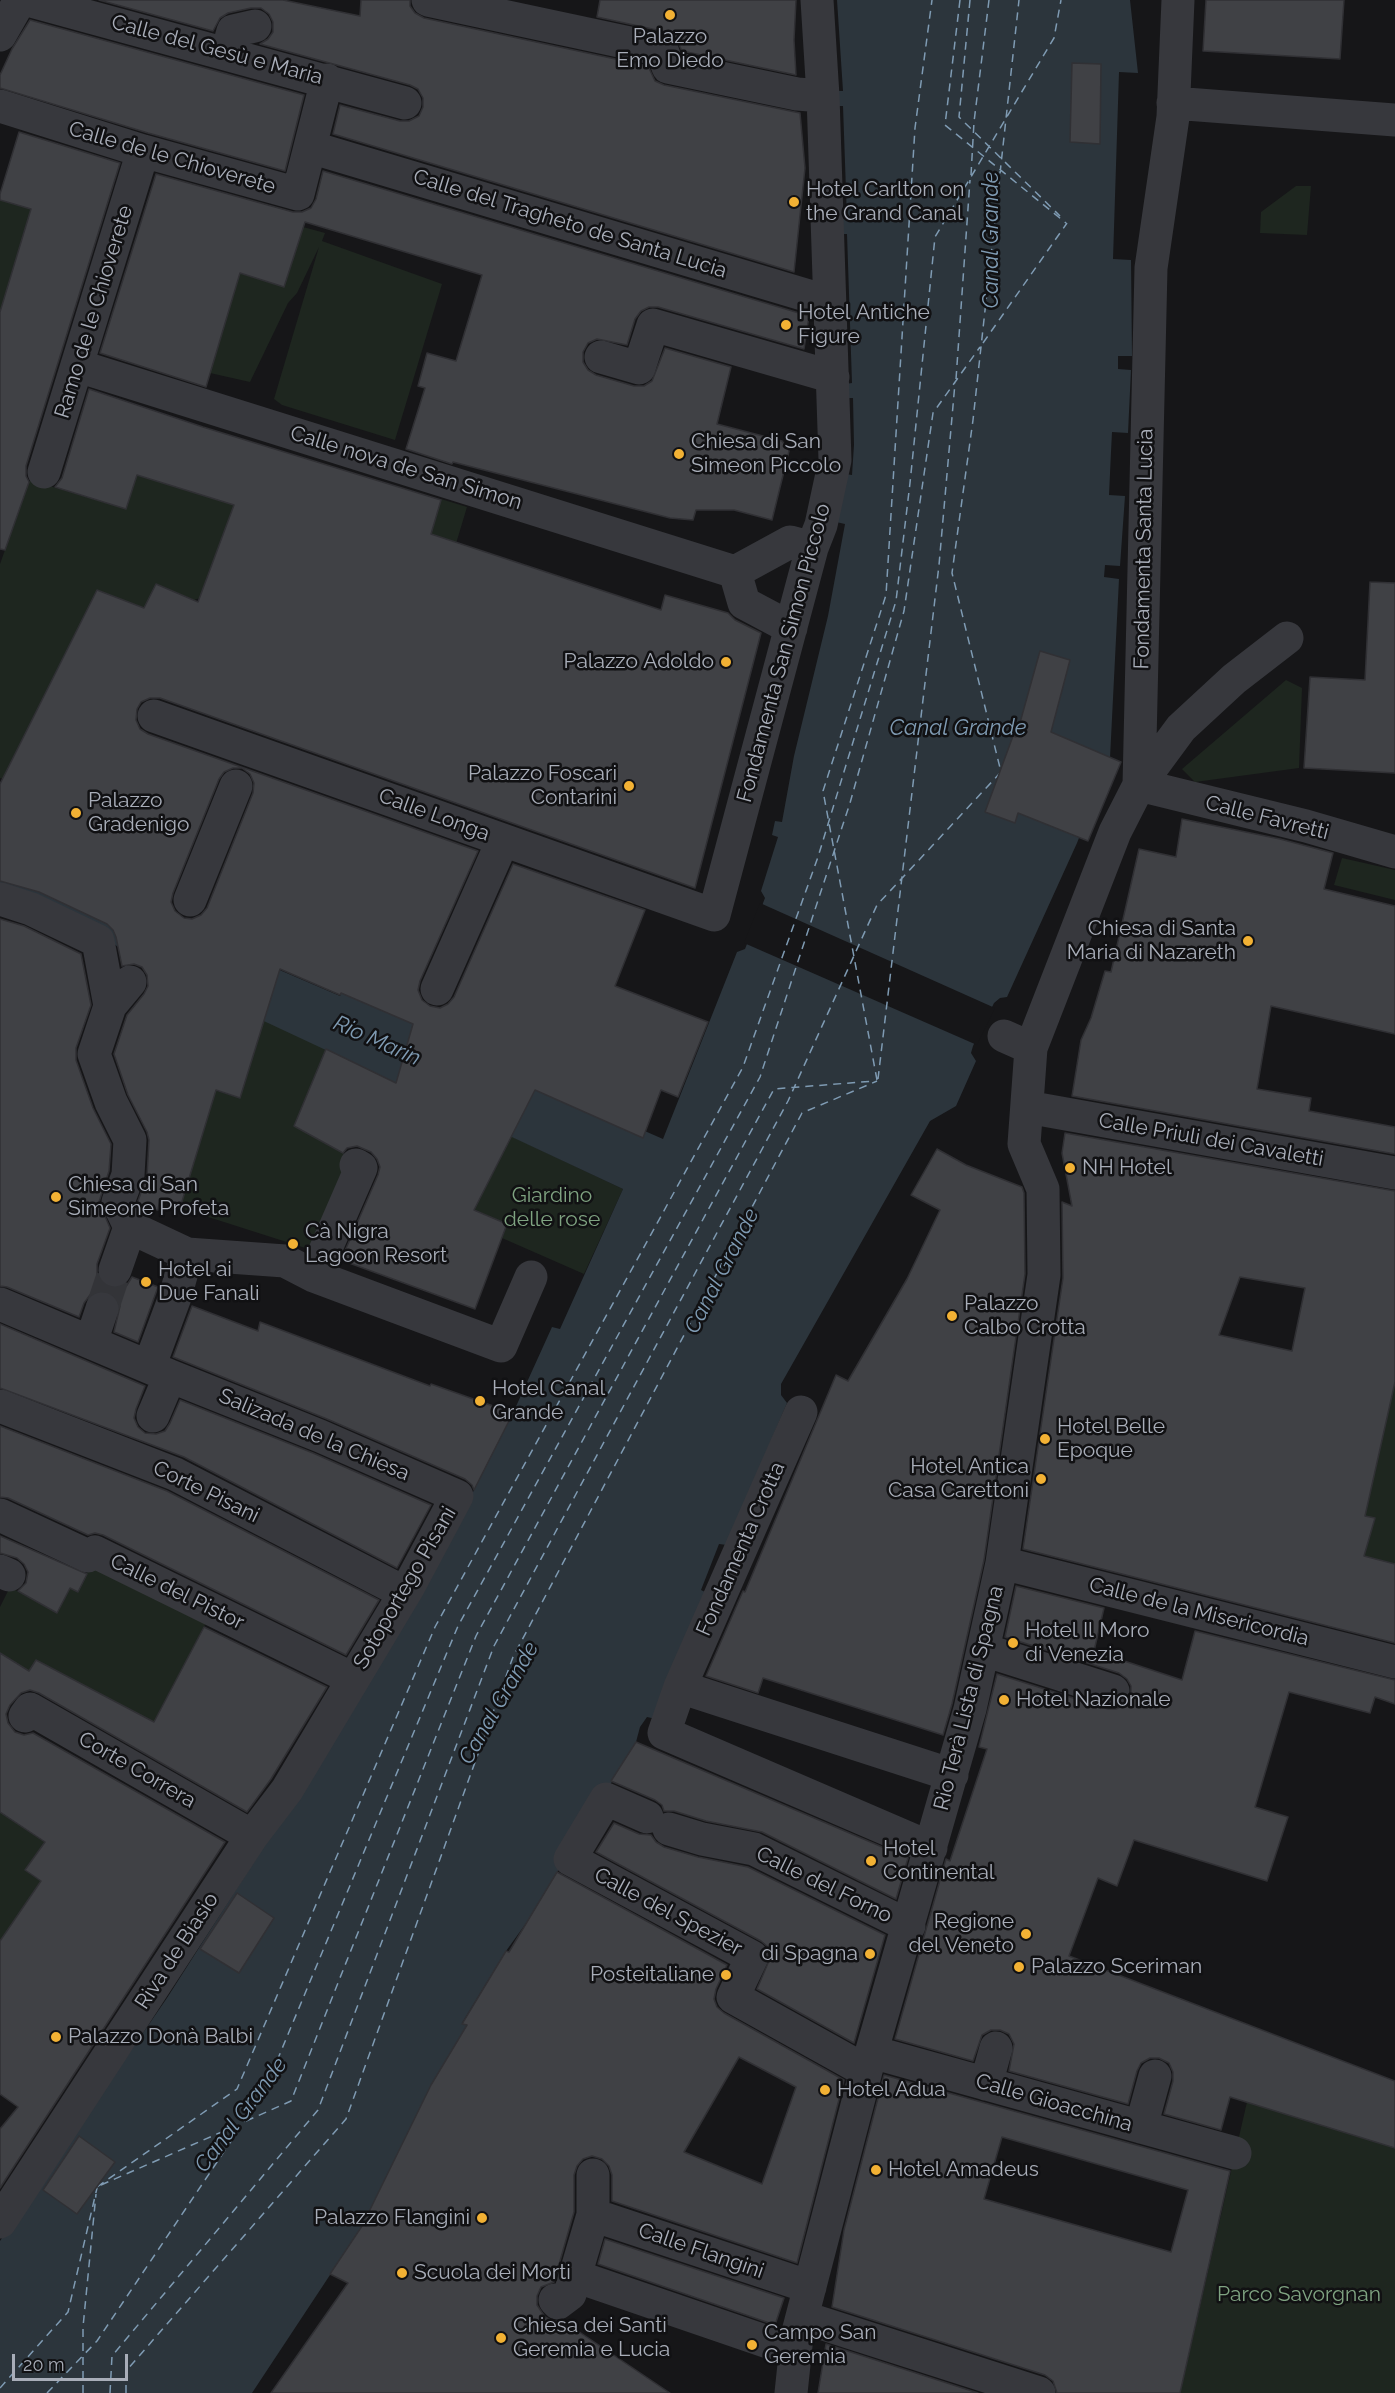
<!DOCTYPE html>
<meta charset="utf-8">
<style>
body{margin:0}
#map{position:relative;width:1395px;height:2393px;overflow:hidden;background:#161618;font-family:Raleway,sans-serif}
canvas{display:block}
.scale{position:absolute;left:12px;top:2354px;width:116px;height:27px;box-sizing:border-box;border:3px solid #a8adb8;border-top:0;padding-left:8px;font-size:18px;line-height:21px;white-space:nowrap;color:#a8adb8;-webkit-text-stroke:4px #111113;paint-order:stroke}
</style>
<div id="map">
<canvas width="1395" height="2393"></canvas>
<div class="scale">20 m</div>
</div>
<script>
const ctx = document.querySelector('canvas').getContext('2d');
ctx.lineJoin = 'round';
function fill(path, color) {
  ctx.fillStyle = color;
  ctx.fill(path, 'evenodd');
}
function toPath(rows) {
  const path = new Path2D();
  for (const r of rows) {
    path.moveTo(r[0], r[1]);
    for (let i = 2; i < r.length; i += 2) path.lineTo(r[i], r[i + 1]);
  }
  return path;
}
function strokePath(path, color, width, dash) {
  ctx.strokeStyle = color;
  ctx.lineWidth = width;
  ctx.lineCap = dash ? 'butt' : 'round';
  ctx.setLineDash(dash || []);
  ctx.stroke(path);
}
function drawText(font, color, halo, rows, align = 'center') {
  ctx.font = font + ' Raleway,sans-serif';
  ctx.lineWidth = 5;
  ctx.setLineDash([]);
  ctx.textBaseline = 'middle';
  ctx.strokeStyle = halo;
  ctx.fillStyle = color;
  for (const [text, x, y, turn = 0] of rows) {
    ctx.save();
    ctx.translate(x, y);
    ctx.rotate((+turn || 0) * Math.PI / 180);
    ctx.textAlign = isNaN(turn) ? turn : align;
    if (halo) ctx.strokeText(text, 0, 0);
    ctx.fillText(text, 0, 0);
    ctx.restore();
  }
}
fill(toPath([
 [1296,186,1311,186,1307,235,1260,233,1261,212],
 [0,200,31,209,0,312],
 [303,227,325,233,322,241,442,284,395,440,282,405,274,399,319,247,297,293,288,303,250,382,210,373,225,323,185,256,284,287],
 [137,475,422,561,441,499,467,507,440,597,200,598,194,600,156,584,144,608,97,590,3,779,0,778,0,564,30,480,126,509],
 [1286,680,1302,688,1299,768,1195,782,1182,769],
 [1342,858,1395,870,1395,900,1334,885],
 [264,1020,326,1049,294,1126,358,1161,318,1252,180,1208,211,1105,207,1088,240,1098],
 [511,1136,623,1189,584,1274,502,1238,507,1224,471,1208,492,1175],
 [1395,1382,1395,1564,1363,1556,1375,1519,1354,1513,1370,1493],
 [92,1563,208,1619,154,1722,56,1671,29,1671,0,1653,0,1607,10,1587,57,1613,70,1588,78,1592],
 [0,1812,45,1842,26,1870,41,1881,7,1931,32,1948,0,1959],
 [1247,2102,1395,2148,1395,2393,1180,2393]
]), '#1e261f');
fill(toPath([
 [837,0,1130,0,1138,73,1119,72,1113,259,1131,260,1132,356,1118,356,1118,369,1131,370,1128,433,1112,432,1111,452,1109,495,1125,496,1120,566,1105,565,1104,577,1119,579,1110,758,1077,843,1007,997,1000,998,994,1003,973,1046,971,1053,976,1061,956,1106,930,1121,781,1384,781,1395,787,1403,727,1545,719,1544,701,1590,707,1593,656,1719,647,1717,640,1727,636,1742,527,1922,506,1951,462,2023,467,2025,363,2225,252,2393,0,2393,0,2241,167,1998,271,1835,472,1494,513,1413,552,1327,560,1329,623,1189,144,965,101,935,0,893,0,856,175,925,340,996,345,986,415,1016,412,1029,663,1139,737,952,745,949,765,898,761,891,778,837,772,835,775,821,782,822,794,756,828,616,845,524,836,522,845,474,852,475,854,445,853,398,846,398,846,384,852,383,847,234,840,234,840,219,847,219,843,106,836,106,836,91,843,91]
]), '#2c353c');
fill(toPath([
 [760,903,995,1008,977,1045,744,943]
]), '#161618');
strokePath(toPath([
 [960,0,945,125,1066,223],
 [970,0,959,117,1060,216],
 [971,175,974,122,989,0],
 [983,343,1067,223],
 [956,379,970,180],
 [878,1079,939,565,955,383],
 [877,1080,823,791,886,595,915,128,932,0],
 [246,2121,291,2101,476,1636,774,1089,874,1081],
 [101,2185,242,2123],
 [97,2187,237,2089,435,1627,743,1067,818,857,896,601,910,483,935,237,1054,38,1061,0],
 [0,2388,68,2312,97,2188],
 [47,2393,97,2341,264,2092,458,1626,760,1077,850,803,904,611,933,413,980,347],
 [83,2393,83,2327,96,2194],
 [110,2393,112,2356,318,2110,494,1646,788,1101,877,905,1001,772,952,573,973,420,1019,0],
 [126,2393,126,2371,346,2119,513,1657,802,1113,877,1081]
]), '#7f9bb3', 1.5, [8, 6]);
const building = toPath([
 [99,0,283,0,360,16,361,0,410,0,410,6,415,13,424,18,648,66,655,81,664,85,800,113,805,168,794,272,333,134,340,105,400,121,409,121,419,116,423,107,423,98,418,89,410,85,260,44,268,39,273,32,273,22,269,14,261,8,251,8,228,13,220,18,213,31,99,0],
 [600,0,796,0,794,40,796,75,682,51,675,36,666,32,597,17,600,0],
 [1206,0,1344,0,1340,59,1203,51,1206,0],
 [30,20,304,95,285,171,148,133,0,88,0,75,12,49,30,20],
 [1072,63,1101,64,1100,144,1070,142,1072,63],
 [19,132,120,163,26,466,26,476,29,482,5,550,0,549,0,312,31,209,0,200,0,194,19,132],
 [323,171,809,316,804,349,658,307,649,307,641,311,635,319,627,345,597,339,588,343,583,352,583,362,588,370,596,375,634,386,644,386,652,381,665,348,731,367,717,424,782,441,785,445,790,447,772,520,734,510,696,510,693,520,670,518,453,462,452,464,406,449,425,388,418,386,427,353,456,361,482,275,305,222,284,287,240,273,206,387,100,353,156,174,293,212,302,212,311,208,316,199,323,171],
 [89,389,203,427,441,500,431,534,661,610,665,595,728,613,735,620,761,633,695,888,160,698,150,698,141,702,137,709,136,720,140,729,148,734,478,851,420,981,418,990,422,1000,430,1006,440,1008,448,1004,454,997,513,864,645,910,615,986,708,1022,678,1097,661,1090,643,1138,535,1090,474,1210,507,1224,475,1309,341,1260,378,1175,380,1167,377,1159,371,1152,357,1146,347,1148,343,1153,294,1126,326,1049,396,1083,413,1024,341,993,340,995,280,969,240,1098,216,1090,180,1208,160,1200,158,1210,147,1208,144,1214,138,1201,147,1176,149,1140,147,1132,128,1095,114,1054,127,1015,144,994,148,986,147,975,142,967,134,964,122,966,116,937,113,930,107,924,39,892,0,881,0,784,97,590,144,608,156,584,198,602,234,505,137,475,126,509,55,487,62,478,89,389],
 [233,768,242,768,250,774,254,783,253,793,207,908,201,915,192,919,184,918,175,911,171,902,173,893,219,779,224,772,233,768],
 [1370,582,1395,583,1395,773,1304,768,1310,677,1365,680,1370,582],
 [1040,651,1070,660,1051,732,1121,762,1088,841,1018,813,1015,823,985,812,1013,736,1016,737,1040,651],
 [1182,819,1280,839,1333,853,1324,889,1395,906,1395,1034,1271,1006,1257,1089,1311,1098,1309,1111,1395,1127,1395,1154,1072,1096,1081,1040,1091,1018,1105,971,1111,972,1139,849,1176,857,1182,819],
 [0,919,24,926,81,954,91,1005,76,1048,76,1060,93,1108,111,1144,109,1171,99,1202,110,1228,97,1264,97,1273,101,1283,109,1288,119,1288,127,1285,132,1277,158,1287,138,1342,114,1332,120,1306,116,1297,108,1291,99,1291,90,1295,84,1303,79,1317,7,1287,0,1286,0,919],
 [1065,1133,1395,1191,1395,1382,1365,1516,1375,1518,1364,1556,1395,1564,1395,1643,1023,1549,1063,1278,1062,1202,1072,1206,1062,1153,1065,1133],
 [1240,1277,1305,1288,1292,1351,1219,1335,1240,1277],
 [937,1149,966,1165,1022,1187,1024,1193,1025,1274,984,1560,952,1704,943,1735,763,1678,758,1693,706,1676,743,1591,745,1592,836,1375,848,1381,907,1279,940,1210,911,1195,937,1149],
 [192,1306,258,1331,260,1322,430,1386,431,1384,513,1413,474,1490,472,1485,465,1479,327,1419,173,1357,192,1306],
 [0,1324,145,1386,136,1409,134,1418,138,1427,145,1433,156,1434,165,1431,170,1423,180,1400,313,1453,431,1505,397,1568,184,1457,0,1388,0,1324],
 [0,1426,167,1491,379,1600,346,1655,103,1535,95,1533,88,1535,8,1498,0,1497,0,1426],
 [0,1536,87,1574,78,1592,70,1588,57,1613,18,1591,26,1583,28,1572,24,1564,17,1558,0,1553,0,1536],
 [1016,1586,1104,1608,1094,1651,1182,1680,1195,1631,1395,1680,1395,1704,1375,1697,1370,1713,1289,1692,1255,1807,1288,1817,1267,1881,1134,1840,1117,1886,1098,1878,1069,1956,1395,2081,1395,2148,1230,2097,1221,2130,1164,2114,1173,2081,1173,2072,1169,2063,1159,2058,1150,2058,1141,2063,1137,2071,1128,2104,1009,2071,1014,2044,1009,2034,1000,2030,991,2030,982,2035,973,2061,895,2039,946,1859,950,1861,987,1749,979,1747,997,1674,1108,1709,1116,1709,1125,1705,1131,1696,1131,1686,1127,1679,1119,1673,1005,1637,1016,1586],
 [204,1627,327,1687,271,1779,247,1812,39,1693,30,1690,21,1693,10,1705,6,1714,8,1723,15,1732,24,1735,33,1733,225,1842,0,2188,0,2129,18,2107,0,2094,0,1941,41,1881,25,1870,45,1842,0,1812,0,1653,29,1671,36,1660,154,1722,204,1627],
 [636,1742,908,1858,896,1899,762,1832,706,1821,674,1811,664,1811,662,1805,655,1800,611,1781,636,1742],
 [614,1823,639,1834,651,1835,656,1842,664,1847,698,1857,748,1867,885,1935,854,2043,757,1989,771,1956,768,1947,761,1941,596,1852,614,1823],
 [557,1872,727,1965,716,1989,714,1999,717,2007,724,2013,844,2080,797,2263,612,2201,612,2175,609,2166,602,2159,592,2156,583,2159,577,2166,574,2175,574,2212,554,2282,541,2287,537,2296,537,2305,545,2317,553,2321,563,2321,670,2393,271,2393,348,2283,330,2274,362,2226,431,2085,467,2025,462,2024,506,1951,509,1952,557,1872],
 [739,2057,796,2087,762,2184,684,2152,739,2057],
 [237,1893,274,1918,239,1973,200,1949,237,1893],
 [884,2075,1230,2171,1180,2393,1057,2393,1053,2381,1045,2375,832,2307,844,2230,884,2075],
 [1002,2137,1188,2190,1171,2252,984,2199,1002,2137],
 [79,2136,115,2162,77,2214,43,2190,79,2136],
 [605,2239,784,2298,775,2325,598,2264,605,2239],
 [826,2344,978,2393,818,2393,826,2344]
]);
fill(building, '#404145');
strokePath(building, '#303034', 1.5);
strokePath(toPath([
 [102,1309,115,1270]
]), '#333438', 33, [33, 16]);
strokePath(toPath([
 [28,0,405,103],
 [428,0,662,50,668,67,797,94,823,96],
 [0,35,20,0],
 [227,53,233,31,255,26],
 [1173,103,1395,120],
 [0,106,143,151,298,194,327,80],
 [310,147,829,302],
 [601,357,639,368,653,325,833,377],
 [78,366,735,572,790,542,812,548],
 [44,472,143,151],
 [735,572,744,603,791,628],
 [154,716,714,915,812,548,821,525,835,460,823,96,817,0],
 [1139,785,1151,268,1173,117,1178,0],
 [1139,785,1306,826,1395,852],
 [0,899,31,909,98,941,110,1006],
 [190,900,236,786],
 [437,989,503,840],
 [1004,1036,1031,1048],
 [1027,1107,1395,1173],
 [138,1231,187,1254,285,1261,314,1276,501,1346,531,1277],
 [115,1270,130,1227,118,1202,128,1175,130,1140,111,1102,94,1054,110,1006,130,982],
 [314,1276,361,1168,356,1165],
 [0,1304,170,1376,320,1436,457,1496,409,1586,287,1790,252,1836,0,2222],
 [91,1342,102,1309],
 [149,1367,175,1297,187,1254],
 [0,1406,175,1474,405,1593],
 [801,1412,680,1687,664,1733,931,1848],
 [153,1416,170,1376],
 [0,1515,88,1556,95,1552,353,1679],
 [1002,1563,1395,1662],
 [0,1571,9,1575],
 [984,1650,1113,1691],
 [680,1687,952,1775],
 [25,1716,30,1709,252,1836],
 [647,1817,606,1799,570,1859,752,1957,733,1997,866,2071],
 [669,1829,702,1839,754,1849,909,1926],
 [872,2052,1235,2153],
 [986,2084,996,2048],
 [1141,2127,1155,2076],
 [593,2215,810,2287],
 [575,2276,593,2215,593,2175],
 [555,2300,558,2303,570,2294,575,2276,794,2351],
 [802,2317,1039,2393],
 [791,2393,797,2336,866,2071,970,1709,1002,1563,1044,1275,1043,1189,1024,1144,1031,1048,1115,832,1139,785,1181,728,1234,679,1287,638]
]), '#37383d', 33);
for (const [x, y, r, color] of [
 [670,15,6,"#f2b134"],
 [794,202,6,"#f2b134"],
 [786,325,6,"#f2b134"],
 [679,454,6,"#f2b134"],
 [726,662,6,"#f2b134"],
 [629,786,6,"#f2b134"],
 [76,813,6,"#f2b134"],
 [1248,941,6,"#f2b134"],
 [1070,1168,6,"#f2b134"],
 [56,1197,6,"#f2b134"],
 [293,1244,6,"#f2b134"],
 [146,1282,6,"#f2b134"],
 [952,1316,6,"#f2b134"],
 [480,1401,6,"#f2b134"],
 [1045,1439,6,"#f2b134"],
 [1041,1479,6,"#f2b134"],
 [1013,1643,6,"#f2b134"],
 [1004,1700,6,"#f2b134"],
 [871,1861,6,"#f2b134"],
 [1026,1934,6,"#f2b134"],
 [870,1954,6,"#f2b134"],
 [1019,1967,6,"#f2b134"],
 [726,1975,6,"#f2b134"],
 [56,2037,6,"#f2b134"],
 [825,2090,6,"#f2b134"],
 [876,2170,6,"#f2b134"],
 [482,2218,6,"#f2b134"],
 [402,2273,6,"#f2b134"],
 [501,2338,6,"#f2b134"],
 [752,2345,6,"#f2b134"]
]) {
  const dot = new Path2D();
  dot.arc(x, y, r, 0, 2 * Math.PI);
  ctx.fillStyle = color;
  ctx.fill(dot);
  strokePath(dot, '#111113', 2);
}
drawText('21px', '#a8adb8', '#111113', [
 ["Palazzo",670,37,"center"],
 ["Emo Diedo",670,61,"center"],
 ["Hotel Carlton on",806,190],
 ["the Grand Canal",806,214],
 ["Hotel Antiche",798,313],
 ["Figure",798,337],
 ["Chiesa di San",691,442],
 ["Simeon Piccolo",691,466],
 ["Palazzo Adoldo",714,662,"right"],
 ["Palazzo Foscari",617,774,"right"],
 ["Contarini",617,798,"right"],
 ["Palazzo",88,801],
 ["Gradenigo",88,825],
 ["Chiesa di Santa",1236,929,"right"],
 ["Maria di Nazareth",1236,953,"right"],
 ["NH Hotel",1082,1168],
 ["Chiesa di San",68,1185],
 ["Simeone Profeta",68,1209],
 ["Cà Nigra",305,1232],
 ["Lagoon Resort",305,1256],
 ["Hotel ai",158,1270],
 ["Due Fanali",158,1294],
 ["Palazzo",964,1304],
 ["Calbo Crotta",964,1328],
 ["Hotel Canal",492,1389],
 ["Grande",492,1413],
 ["Hotel Belle",1057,1427],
 ["Epoque",1057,1451],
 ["Hotel Antica",1029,1467,"right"],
 ["Casa Carettoni",1029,1491,"right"],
 ["Hotel Il Moro",1025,1631],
 ["di Venezia",1025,1655],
 ["Hotel Nazionale",1016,1700],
 ["Hotel",883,1849],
 ["Continental",883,1873],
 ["Regione",1014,1922,"right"],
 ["del Veneto",1014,1946,"right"],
 ["di Spagna",858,1954,"right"],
 ["Palazzo Sceriman",1031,1967],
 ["Posteitaliane",714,1975,"right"],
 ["Palazzo Donà Balbi",68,2037],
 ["Hotel Adua",837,2090],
 ["Hotel Amadeus",888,2170],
 ["Palazzo Flangini",470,2218,"right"],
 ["Scuola dei Morti",414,2273],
 ["Chiesa dei Santi",513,2326],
 ["Geremia e Lucia",513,2350],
 ["Campo San",764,2333],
 ["Geremia",764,2357]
], 'left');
drawText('21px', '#a8adb8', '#111113', [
 ["Calle del Gesù e Maria",217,50,15],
 ["Calle de le Chioverete",172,158,16],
 ["Calle del Tragheto de Santa Lucia",570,224,17],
 ["Ramo de le Chioverete",94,312,-73],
 ["Calle nova de San Simon",406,468,17],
 ["Fondamenta Santa Lucia",1144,549,-89],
 ["Fondamenta San Simon Piccolo",784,653,-75],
 ["Calle Longa",434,815,20],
 ["Calle Favretti",1267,818,14],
 ["Calle Priuli dei Cavaletti",1211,1140,10],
 ["Salizada de la Chiesa",314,1435,23],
 ["Corte Pisani",206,1492,26],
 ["Fondamenta Crotta",741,1549,-66],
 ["Sotoportego Pisani",405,1588,-60],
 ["Calle del Pistor",177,1592,26],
 ["Calle de la Misericordia",1199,1612,14],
 ["Rio Terà Lista di Spagna",969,1698,-76],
 ["Corte Correra",137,1770,30],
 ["Calle del Forno",824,1885,26],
 ["Calle del Spezier",668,1912,28],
 ["Riva de Biasio",177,1951,-57],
 ["Calle Gioacchina",1054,2103,16],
 ["Calle Flangini",701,2251,19]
]);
drawText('21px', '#7fa381', '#111113', [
 ["Giardino",552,1196],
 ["delle rose",552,1220],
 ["Parco Savorgnan",1299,2295]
]);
drawText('italic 22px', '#7f9bb3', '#111113', [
 ["Canal Grande",991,240,-90],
 ["Canal Grande",958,728],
 ["Rio Marin",377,1041,24],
 ["Canal Grande",722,1271,-63],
 ["Canal Grande",499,1703,-60],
 ["Canal Grande",241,2115,-53]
]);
</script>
